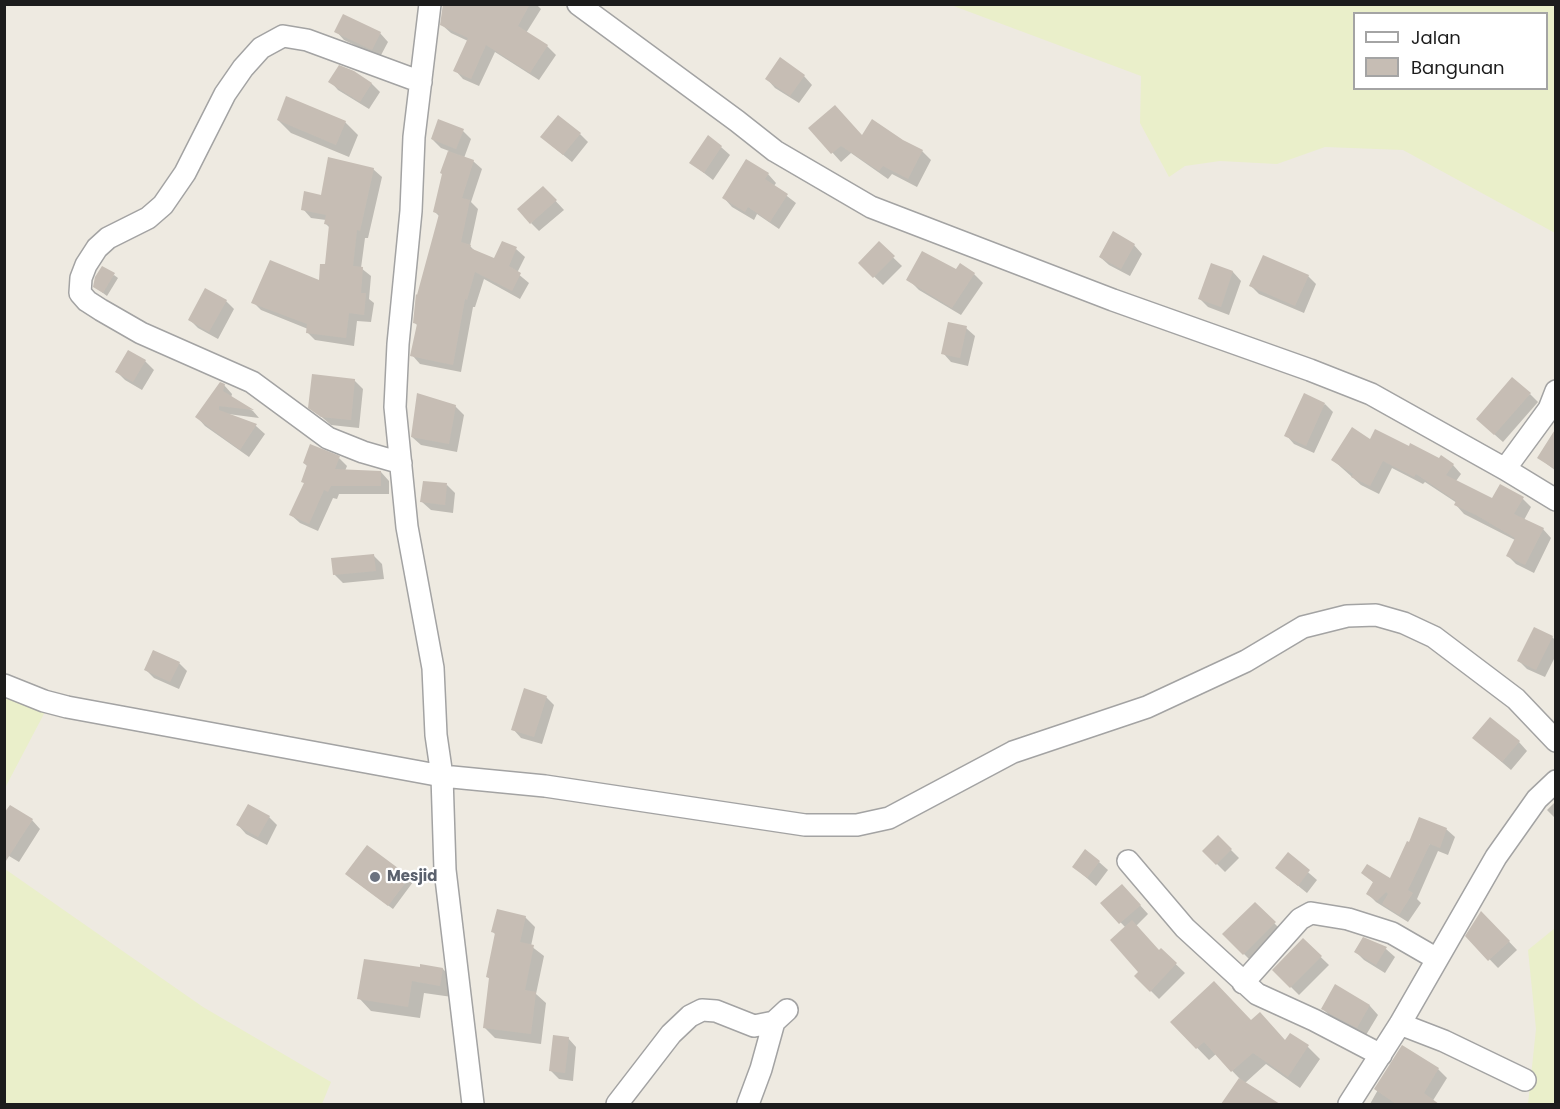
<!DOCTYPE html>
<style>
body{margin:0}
#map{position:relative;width:1560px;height:1109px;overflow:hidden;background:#eeeae1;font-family:Poppins,sans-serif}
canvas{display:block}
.frame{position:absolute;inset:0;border:6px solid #1c1c1c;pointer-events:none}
.legend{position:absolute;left:1353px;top:12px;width:195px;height:78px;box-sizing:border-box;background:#fff;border:2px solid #a4a4a4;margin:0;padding:8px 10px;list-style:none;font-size:18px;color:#1c1c1c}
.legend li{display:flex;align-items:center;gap:12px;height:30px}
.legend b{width:30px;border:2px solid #a4a4a4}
</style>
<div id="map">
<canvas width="1560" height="1109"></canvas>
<div class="frame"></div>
<ul class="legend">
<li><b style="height:8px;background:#fff"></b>Jalan</li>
<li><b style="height:16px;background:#c6bdb4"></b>Bangunan</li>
</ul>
</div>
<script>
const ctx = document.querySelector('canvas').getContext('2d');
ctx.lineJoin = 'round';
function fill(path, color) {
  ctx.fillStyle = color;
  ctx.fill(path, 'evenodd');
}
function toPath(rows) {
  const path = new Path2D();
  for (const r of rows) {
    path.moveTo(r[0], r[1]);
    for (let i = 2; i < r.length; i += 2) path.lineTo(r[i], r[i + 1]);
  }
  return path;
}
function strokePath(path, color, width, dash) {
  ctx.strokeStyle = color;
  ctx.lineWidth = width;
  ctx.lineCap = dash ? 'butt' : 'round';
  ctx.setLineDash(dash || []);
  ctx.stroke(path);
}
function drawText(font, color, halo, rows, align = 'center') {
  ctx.font = font + ' Poppins,sans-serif';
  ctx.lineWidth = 4.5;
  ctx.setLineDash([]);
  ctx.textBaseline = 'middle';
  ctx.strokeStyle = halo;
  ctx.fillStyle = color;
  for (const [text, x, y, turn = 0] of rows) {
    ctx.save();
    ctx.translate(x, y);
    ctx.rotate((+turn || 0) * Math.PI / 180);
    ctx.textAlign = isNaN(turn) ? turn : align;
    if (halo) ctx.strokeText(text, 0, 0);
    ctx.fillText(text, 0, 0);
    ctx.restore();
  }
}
fill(toPath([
 [951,5,1555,5,1555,233,1403,150,1325,147,1277,164,1220,161,1185,166,1169,177,1140,123,1141,76],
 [1354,14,1546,14,1546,88,1354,88],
 [5,690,47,708,5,788],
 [5,869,203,1007,331,1082,322,1104,5,1104],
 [1555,928,1555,1104,1528,1104,1536,1029,1528,950]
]), '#eaefca');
fill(toPath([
 [444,4,536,4,541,9,526,33,547,46,556,55,539,80,495,52,479,86,463,79,455,70,468,41,451,33,442,25],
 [336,31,380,33,388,42,380,57,344,40],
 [353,72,372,84,380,92,369,109,338,90,330,81],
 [804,76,812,85,799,103,775,88,767,79],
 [278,120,345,122,358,135,349,157,291,133],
 [811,129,902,141,922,151,931,160,917,187,892,174,888,179,851,153,841,162],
 [463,131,471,139,464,158,473,161,482,169,471,202,478,209,470,246,477,253,495,260,516,249,525,257,517,273,529,283,520,299,484,279,475,307,473,307,461,372,420,364,412,355,418,326,414,322,440,217,435,212,444,174,442,173,449,151,441,148,432,139],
 [580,134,588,142,572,162,551,145],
 [721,147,730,155,713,180,691,163],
 [373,169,382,177,368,238,365,238,361,268,371,276,369,299,374,303,371,322,357,321,354,346,315,340,307,332,308,329,261,310,253,302,321,282,326,265,330,228,325,223,326,220,311,218,303,209,322,196],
 [768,174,776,183,774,186,796,203,779,229,757,214,754,220,732,207,724,198],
 [551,196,564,210,539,231,531,223],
 [879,244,902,266,883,285,860,263],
 [1134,245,1142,254,1130,276,1109,265,1100,257],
 [1212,265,1233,272,1241,281,1229,315,1208,307,1200,299],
 [974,274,983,283,961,315,919,290,910,281],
 [114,275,118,278,107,296,95,287],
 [1308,276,1316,284,1304,313,1259,294,1251,286],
 [226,301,234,309,218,339,198,328,190,320],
 [966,328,975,336,968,366,951,362,943,353],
 [128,352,145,361,154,370,142,390,125,380,117,372],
 [354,380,363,389,359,428,331,425,310,407],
 [224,385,232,394,231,398,253,411,259,418,228,414,256,426,265,434,249,457,205,426,197,417],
 [1530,394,1538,402,1503,442,1486,427],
 [1325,404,1333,412,1314,453,1294,444,1286,435],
 [455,406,464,415,457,452,421,445,412,437],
 [1556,431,1556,471,1539,458],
 [1370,441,1453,465,1461,474,1456,481,1493,500,1523,499,1531,507,1524,520,1543,529,1551,538,1534,573,1516,564,1508,556,1515,540,1464,514,1456,505,1457,503,1425,482,1423,484,1392,468,1379,494,1361,485,1333,460],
 [339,458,347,466,345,471,381,472,389,481,389,494,339,494,337,499,333,498,318,531,300,523,291,515,305,484,308,467,304,463],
 [447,485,455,493,453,513,431,510,422,502],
 [373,555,382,564,384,579,343,583,334,574],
 [1552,637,1556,641,1556,655,1545,677,1527,669,1519,661],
 [179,663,187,671,179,689,154,678,146,670],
 [546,697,554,705,542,744,521,738,513,729],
 [1474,738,1519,742,1527,751,1511,770],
 [1556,801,1556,819,1547,810],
 [269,817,277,825,267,845,246,834,238,825],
 [32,820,40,829,19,862,4,853],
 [1446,829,1455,837,1448,855,1438,851,1417,899,1421,903,1408,922,1376,902,1368,894,1374,883,1363,872,1390,881],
 [1218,837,1239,858,1225,872,1204,851],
 [367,847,413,882,393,909,351,878],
 [1288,855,1317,880,1307,893,1286,876],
 [1099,862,1108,870,1096,886,1074,867],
 [1130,894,1148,914,1136,926,1160,952,1161,950,1185,973,1159,999,1136,976,1140,972,1126,928,1102,903],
 [1255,904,1283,932,1252,962,1224,934],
 [1482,913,1517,950,1498,968,1467,936],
 [525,917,535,927,531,946,544,956,536,994,546,1003,541,1044,495,1038,485,1028,490,980,488,977,496,935,493,932],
 [1363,939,1386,949,1395,957,1385,973,1364,960,1356,952],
 [1303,940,1329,965,1299,995,1274,970],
 [421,969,443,969,455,981,452,997,424,993,420,1018,371,1011,359,998],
 [1336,986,1370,1006,1378,1015,1366,1035,1331,1017,1323,1009],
 [1172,1022,1251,1022,1285,1042,1290,1035,1308,1047,1320,1059,1300,1088,1266,1064,1245,1083,1277,1104,1227,1104,1224,1102,1240,1079,1216,1054,1209,1060],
 [568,1038,576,1047,573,1081,559,1079,551,1071],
 [1402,1047,1438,1069,1447,1078,1432,1102,1434,1104,1370,1104]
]), '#0003');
fill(toPath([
 [443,4,530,4,518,26,548,45,530,73,486,45,471,79,453,71,468,38,440,25],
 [343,14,381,32,372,50,334,32],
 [780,57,805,75,790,96,765,79],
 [339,65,354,71,372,83,360,102,328,82],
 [286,96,346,121,336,145,277,120],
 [835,105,862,135,872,119,903,140,923,150,908,179,883,166,879,171,841,146,831,154,808,128],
 [558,115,581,133,563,155,540,137],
 [438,119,464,129,456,149,431,139],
 [708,135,722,146,704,173,689,163],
 [448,151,474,160,462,198,470,200,461,242,471,245,470,248,494,258,502,241,517,247,509,266,521,273,512,291,475,272,467,300,465,299,453,365,410,356,417,324,413,323,416,294,417,295,439,214,433,212,442,174,440,173],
 [328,157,374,168,360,231,357,230,353,266,363,267,361,293,366,293,364,315,349,313,346,338,306,333,307,324,251,303,270,260,319,280,320,264,325,264,329,225,324,224,326,215,301,210,304,191,321,195],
 [746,159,769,173,765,179,788,194,770,222,748,207,745,212,722,198],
 [543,186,557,200,530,224,517,209],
 [1113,231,1135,244,1121,269,1099,257],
 [879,241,895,256,873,278,858,263],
 [922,251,956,269,960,263,975,273,952,308,906,280],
 [1263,255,1309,275,1295,306,1249,286],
 [1211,263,1233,271,1221,307,1198,299],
 [102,266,115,273,103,293,93,287,95,277],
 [205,288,227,300,209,332,188,320],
 [948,322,967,326,960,358,941,354],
 [128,350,146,360,133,382,115,372],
 [312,374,355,379,351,420,321,417,308,408],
 [1512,377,1531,393,1494,435,1476,419],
 [220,382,225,384,223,391,254,410,219,406,219,410,257,424,240,450,195,417],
 [417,393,456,405,449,444,411,437],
 [1304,393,1325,403,1306,446,1284,436],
 [1352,427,1370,439,1375,429,1409,446,1410,443,1439,458,1441,455,1454,464,1446,475,1492,498,1500,484,1524,497,1514,514,1544,528,1525,565,1506,556,1515,538,1476,515,1454,505,1456,501,1416,474,1414,477,1383,461,1370,486,1351,477,1353,474,1331,460],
 [1556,428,1556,470,1537,458],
 [310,444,340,456,335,469,381,471,381,486,331,486,328,492,324,490,309,524,289,515,304,483,301,482,307,465,303,463],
 [423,481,447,483,445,505,420,502],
 [374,554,376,571,333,575,331,558],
 [1534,627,1553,636,1536,670,1517,661],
 [153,650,180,662,170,682,144,670],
 [524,688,547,696,534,737,511,730],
 [1490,717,1520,741,1502,762,1472,738],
 [248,804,270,816,258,837,236,825],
 [10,805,33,819,4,864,4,813],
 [1419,817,1447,828,1440,848,1430,844,1408,890,1413,893,1399,915,1382,904,1388,894,1386,892,1377,901,1366,894,1373,882,1361,873,1367,864,1390,878,1407,841,1409,842],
 [1218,835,1232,849,1216,865,1202,851],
 [367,845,410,877,388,906,345,874],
 [1085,849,1100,861,1087,878,1072,867],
 [1288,852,1310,870,1298,886,1275,868],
 [1122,884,1141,905,1119,924,1100,903],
 [1255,902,1276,922,1243,955,1222,934],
 [497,909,526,916,520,942,534,945,525,990,536,992,531,1034,483,1028,489,978,486,977,495,933,491,932],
 [1481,911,1510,941,1488,961,1465,936],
 [1132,920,1159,950,1161,948,1177,963,1150,992,1134,976,1138,972,1110,940],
 [1363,937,1387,947,1376,965,1354,952],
 [1303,938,1322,956,1290,988,1272,970],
 [364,959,420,967,420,964,443,968,440,986,412,981,408,1007,357,999],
 [1214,981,1251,1020,1260,1012,1285,1040,1290,1033,1309,1045,1288,1077,1253,1053,1231,1072,1204,1042,1196,1049,1170,1022],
 [1335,984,1370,1005,1357,1028,1321,1009],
 [553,1035,569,1037,565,1073,549,1071],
 [1402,1045,1439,1068,1424,1093,1439,1104,1396,1104,1374,1089],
 [1239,1078,1280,1104,1221,1104]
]), '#c6bdb4');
const street = toPath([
 [430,4,414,137,411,211,398,344,395,407,407,527,433,668,436,735,442,776,445,870,473,1104],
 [578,4,737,121,775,151,871,207,1113,300,1310,370,1371,394,1505,469,1556,500],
 [401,463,363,452,328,438,252,382,141,333,101,310,87,301,80,293,81,278,86,265,97,248,108,238,148,218,163,205,185,173,225,94,243,68,261,48,283,36,307,40,421,82],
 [1505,469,1549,409,1556,391],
 [4,685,44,701,67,707,442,776,545,786,805,825,857,825,889,818,1013,752,1147,707,1246,661,1303,627,1347,616,1376,615,1404,623,1434,637,1516,699,1556,741],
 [1128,861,1185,928,1257,994,1314,1020,1381,1055],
 [1243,983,1300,919,1311,913,1348,919,1392,933,1437,959],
 [1400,1024,1444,1041,1525,1080],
 [617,1104,671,1034,690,1016,702,1010,716,1011,754,1026,774,1022,787,1010],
 [748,1104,761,1069,774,1022],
 [1349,1104,1400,1024,1496,857,1537,799,1556,781]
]);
strokePath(street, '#a3a3a3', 24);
strokePath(street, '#fff', 21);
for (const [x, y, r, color] of [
 [375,877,6,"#6b7280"]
]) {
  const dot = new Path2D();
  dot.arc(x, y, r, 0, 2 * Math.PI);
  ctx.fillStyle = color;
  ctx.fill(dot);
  strokePath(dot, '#fff', 2);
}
drawText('bold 15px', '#5b616d', '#fff', [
 ["Mesjid",387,877]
], 'left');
</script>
